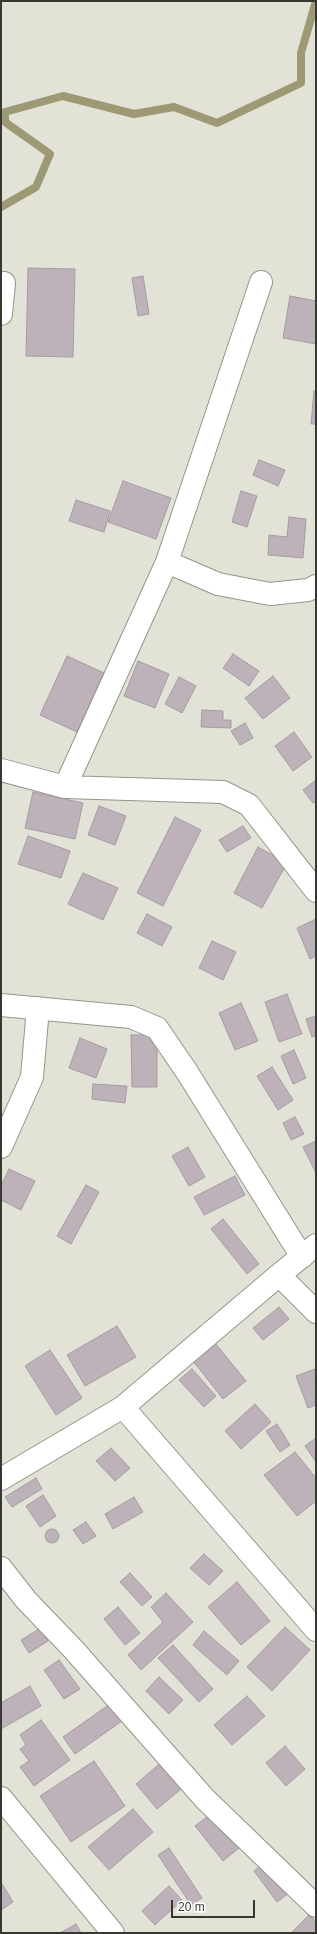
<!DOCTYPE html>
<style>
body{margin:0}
#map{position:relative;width:317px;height:1934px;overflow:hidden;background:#e2e2d6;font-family:Helvetica,sans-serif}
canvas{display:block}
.frame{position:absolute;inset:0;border:2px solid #383833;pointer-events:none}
.scale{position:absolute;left:171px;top:1900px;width:84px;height:18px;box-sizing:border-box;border:2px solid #383833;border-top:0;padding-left:5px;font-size:12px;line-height:14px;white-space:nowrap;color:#383833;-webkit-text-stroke:3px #fff;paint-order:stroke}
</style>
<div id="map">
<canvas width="317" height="1934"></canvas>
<div class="frame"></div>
<div class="scale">20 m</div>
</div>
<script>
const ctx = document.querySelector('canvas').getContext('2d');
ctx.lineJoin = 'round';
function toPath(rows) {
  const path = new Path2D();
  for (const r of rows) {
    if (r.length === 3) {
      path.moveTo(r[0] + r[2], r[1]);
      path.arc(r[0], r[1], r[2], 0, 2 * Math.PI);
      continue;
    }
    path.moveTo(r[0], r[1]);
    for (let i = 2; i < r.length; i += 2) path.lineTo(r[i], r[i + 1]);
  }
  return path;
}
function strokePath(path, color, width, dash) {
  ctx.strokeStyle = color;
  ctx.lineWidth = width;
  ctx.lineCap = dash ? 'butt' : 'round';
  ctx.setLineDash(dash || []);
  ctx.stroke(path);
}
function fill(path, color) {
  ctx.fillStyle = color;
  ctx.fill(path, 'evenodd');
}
strokePath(toPath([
 [1,207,36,187,50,154,5,122,5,112,63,96,134,114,174,107,217,123,301,83,301,53,316,1]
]), '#9c9974', 8);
const building = toPath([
 [28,268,75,269,73,357,26,356,28,268],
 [143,276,149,314,138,316,132,278,143,276],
 [290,296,316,301,316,344,283,338,290,296],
 [314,391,316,391,316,424,311,424,314,391],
 [259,460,285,470,278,486,253,475,259,460],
 [123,481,171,498,156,539,108,522,123,481],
 [241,491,257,496,247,527,232,522,241,491],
 [76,500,110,511,104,532,69,521,76,500],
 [289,517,306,519,303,558,268,555,269,535,287,537,289,517],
 [233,654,259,671,249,686,223,668,233,654],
 [67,656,104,673,77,732,40,715,67,656],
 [138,661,169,674,155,708,124,696,138,661],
 [273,676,290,698,263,719,245,698,273,676],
 [179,677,196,686,182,713,165,704,179,677],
 [202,710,223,711,223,720,231,720,231,728,201,727,202,710],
 [245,723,253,738,240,745,231,731,245,723],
 [294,732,312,757,293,771,275,746,294,732],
 [316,780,316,801,313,803,303,790,316,780],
 [33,792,83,803,75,839,25,828,33,792],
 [99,806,126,816,115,845,88,835,99,806],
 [175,817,201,830,163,906,137,893,175,817],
 [243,826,251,838,227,852,219,840,243,826],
 [28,836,70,851,61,878,18,864,28,836],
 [258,847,287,863,262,908,234,893,258,847],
 [83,873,118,888,103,920,68,904,83,873],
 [147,914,172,927,162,946,137,933,147,914],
 [316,919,316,956,310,959,297,928,316,919],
 [212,941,236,952,223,980,199,968,212,941],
 [287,994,302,1034,279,1042,265,1002,287,994],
 [241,1003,258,1041,235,1050,219,1013,241,1003],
 [316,1016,316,1035,312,1037,306,1019,316,1016],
 [131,1035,157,1035,157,1087,132,1087,131,1035],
 [80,1038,107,1049,96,1078,69,1068,80,1038],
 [294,1050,306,1078,293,1084,281,1056,294,1050],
 [272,1067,293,1100,278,1110,257,1076,272,1067],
 [93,1084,127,1086,125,1103,92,1099,93,1084],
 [295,1117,304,1134,291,1140,283,1123,295,1117],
 [316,1141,316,1173,303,1147,316,1141],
 [188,1147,205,1177,189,1186,172,1156,188,1147],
 [9,1169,35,1181,21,1210,1,1200,1,1186,9,1169],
 [235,1176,245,1195,204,1215,194,1197,235,1176],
 [86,1185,99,1192,71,1244,57,1236,86,1185],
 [223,1219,259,1264,247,1274,211,1229,223,1219],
 [279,1307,289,1319,263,1340,253,1328,279,1307],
 [117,1326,136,1357,85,1386,67,1355,117,1326],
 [215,1343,246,1381,223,1399,193,1361,215,1343],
 [50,1350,82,1398,56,1415,25,1366,50,1350],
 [192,1369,216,1396,204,1407,179,1380,192,1369],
 [315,1369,316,1405,308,1408,296,1376,315,1369],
 [255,1404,271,1422,241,1449,225,1431,255,1404],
 [277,1424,290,1445,280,1452,266,1431,277,1424],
 [316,1438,316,1462,305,1446,316,1438],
 [111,1448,130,1468,115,1481,96,1461,111,1448],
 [295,1452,316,1478,316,1501,297,1516,264,1475,295,1452],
 [36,1478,42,1489,12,1507,5,1497,36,1478],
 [43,1495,56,1516,40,1527,26,1506,43,1495],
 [134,1497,143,1512,113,1529,105,1514,134,1497],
 [86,1522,96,1536,83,1544,73,1530,86,1522],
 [52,1536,7],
 [204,1554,223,1571,209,1585,190,1568,204,1554],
 [130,1573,152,1597,142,1606,120,1582,130,1573],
 [237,1582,270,1621,241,1645,208,1607,237,1582],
 [166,1593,193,1622,141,1670,128,1655,163,1622,151,1607,166,1593],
 [118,1607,140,1633,125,1645,104,1619,118,1607],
 [285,1627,310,1650,272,1691,247,1667,285,1627],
 [39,1629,48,1641,29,1653,21,1640,39,1629],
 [204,1631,239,1661,227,1675,193,1645,204,1631],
 [173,1645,213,1689,199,1702,158,1658,173,1645],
 [59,1660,80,1689,64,1699,44,1670,59,1660],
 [159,1677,183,1700,169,1714,146,1691,159,1677],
 [30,1686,41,1706,1,1729,1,1703,30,1686],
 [247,1696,265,1716,232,1745,214,1725,247,1696],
 [110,1704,122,1721,75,1754,63,1737,110,1704],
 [41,1720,70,1760,34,1786,20,1767,29,1761,20,1749,26,1745,20,1735,41,1720],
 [285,1746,305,1769,286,1786,266,1763,285,1746],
 [164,1760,186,1785,157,1809,136,1784,164,1760],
 [94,1761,125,1806,71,1842,40,1796,94,1761],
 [133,1809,153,1832,109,1870,88,1847,133,1809],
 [212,1813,239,1848,223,1861,195,1826,212,1813],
 [169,1848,202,1898,191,1905,158,1855,169,1848],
 [266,1862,289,1893,277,1902,254,1871,266,1862],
 [1,1882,13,1902,1,1910,1,1882],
 [169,1886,182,1900,155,1925,142,1911,169,1886],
 [309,1915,316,1922,316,1933,291,1933,309,1915],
 [76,1924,81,1933,60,1933,76,1924]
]);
fill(building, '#bdb2ba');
strokePath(building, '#a59ba2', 1);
const minor = toPath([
 [1,314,4,283],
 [167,562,218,584,270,594,308,590,316,586],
 [1,770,65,787,223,792,249,805,316,891],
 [65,787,167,562,261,282],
 [1,1005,131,1017,157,1028,187,1072,302,1257],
 [1,1147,32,1077,38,1008],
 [279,1275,316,1312],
 [123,1407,316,1630],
 [1,1479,123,1407,279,1275,316,1245],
 [1,1568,26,1600,74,1650,205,1799,316,1906],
 [1,1798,113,1933]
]);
strokePath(minor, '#96958a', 24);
strokePath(minor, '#fff', 22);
</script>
